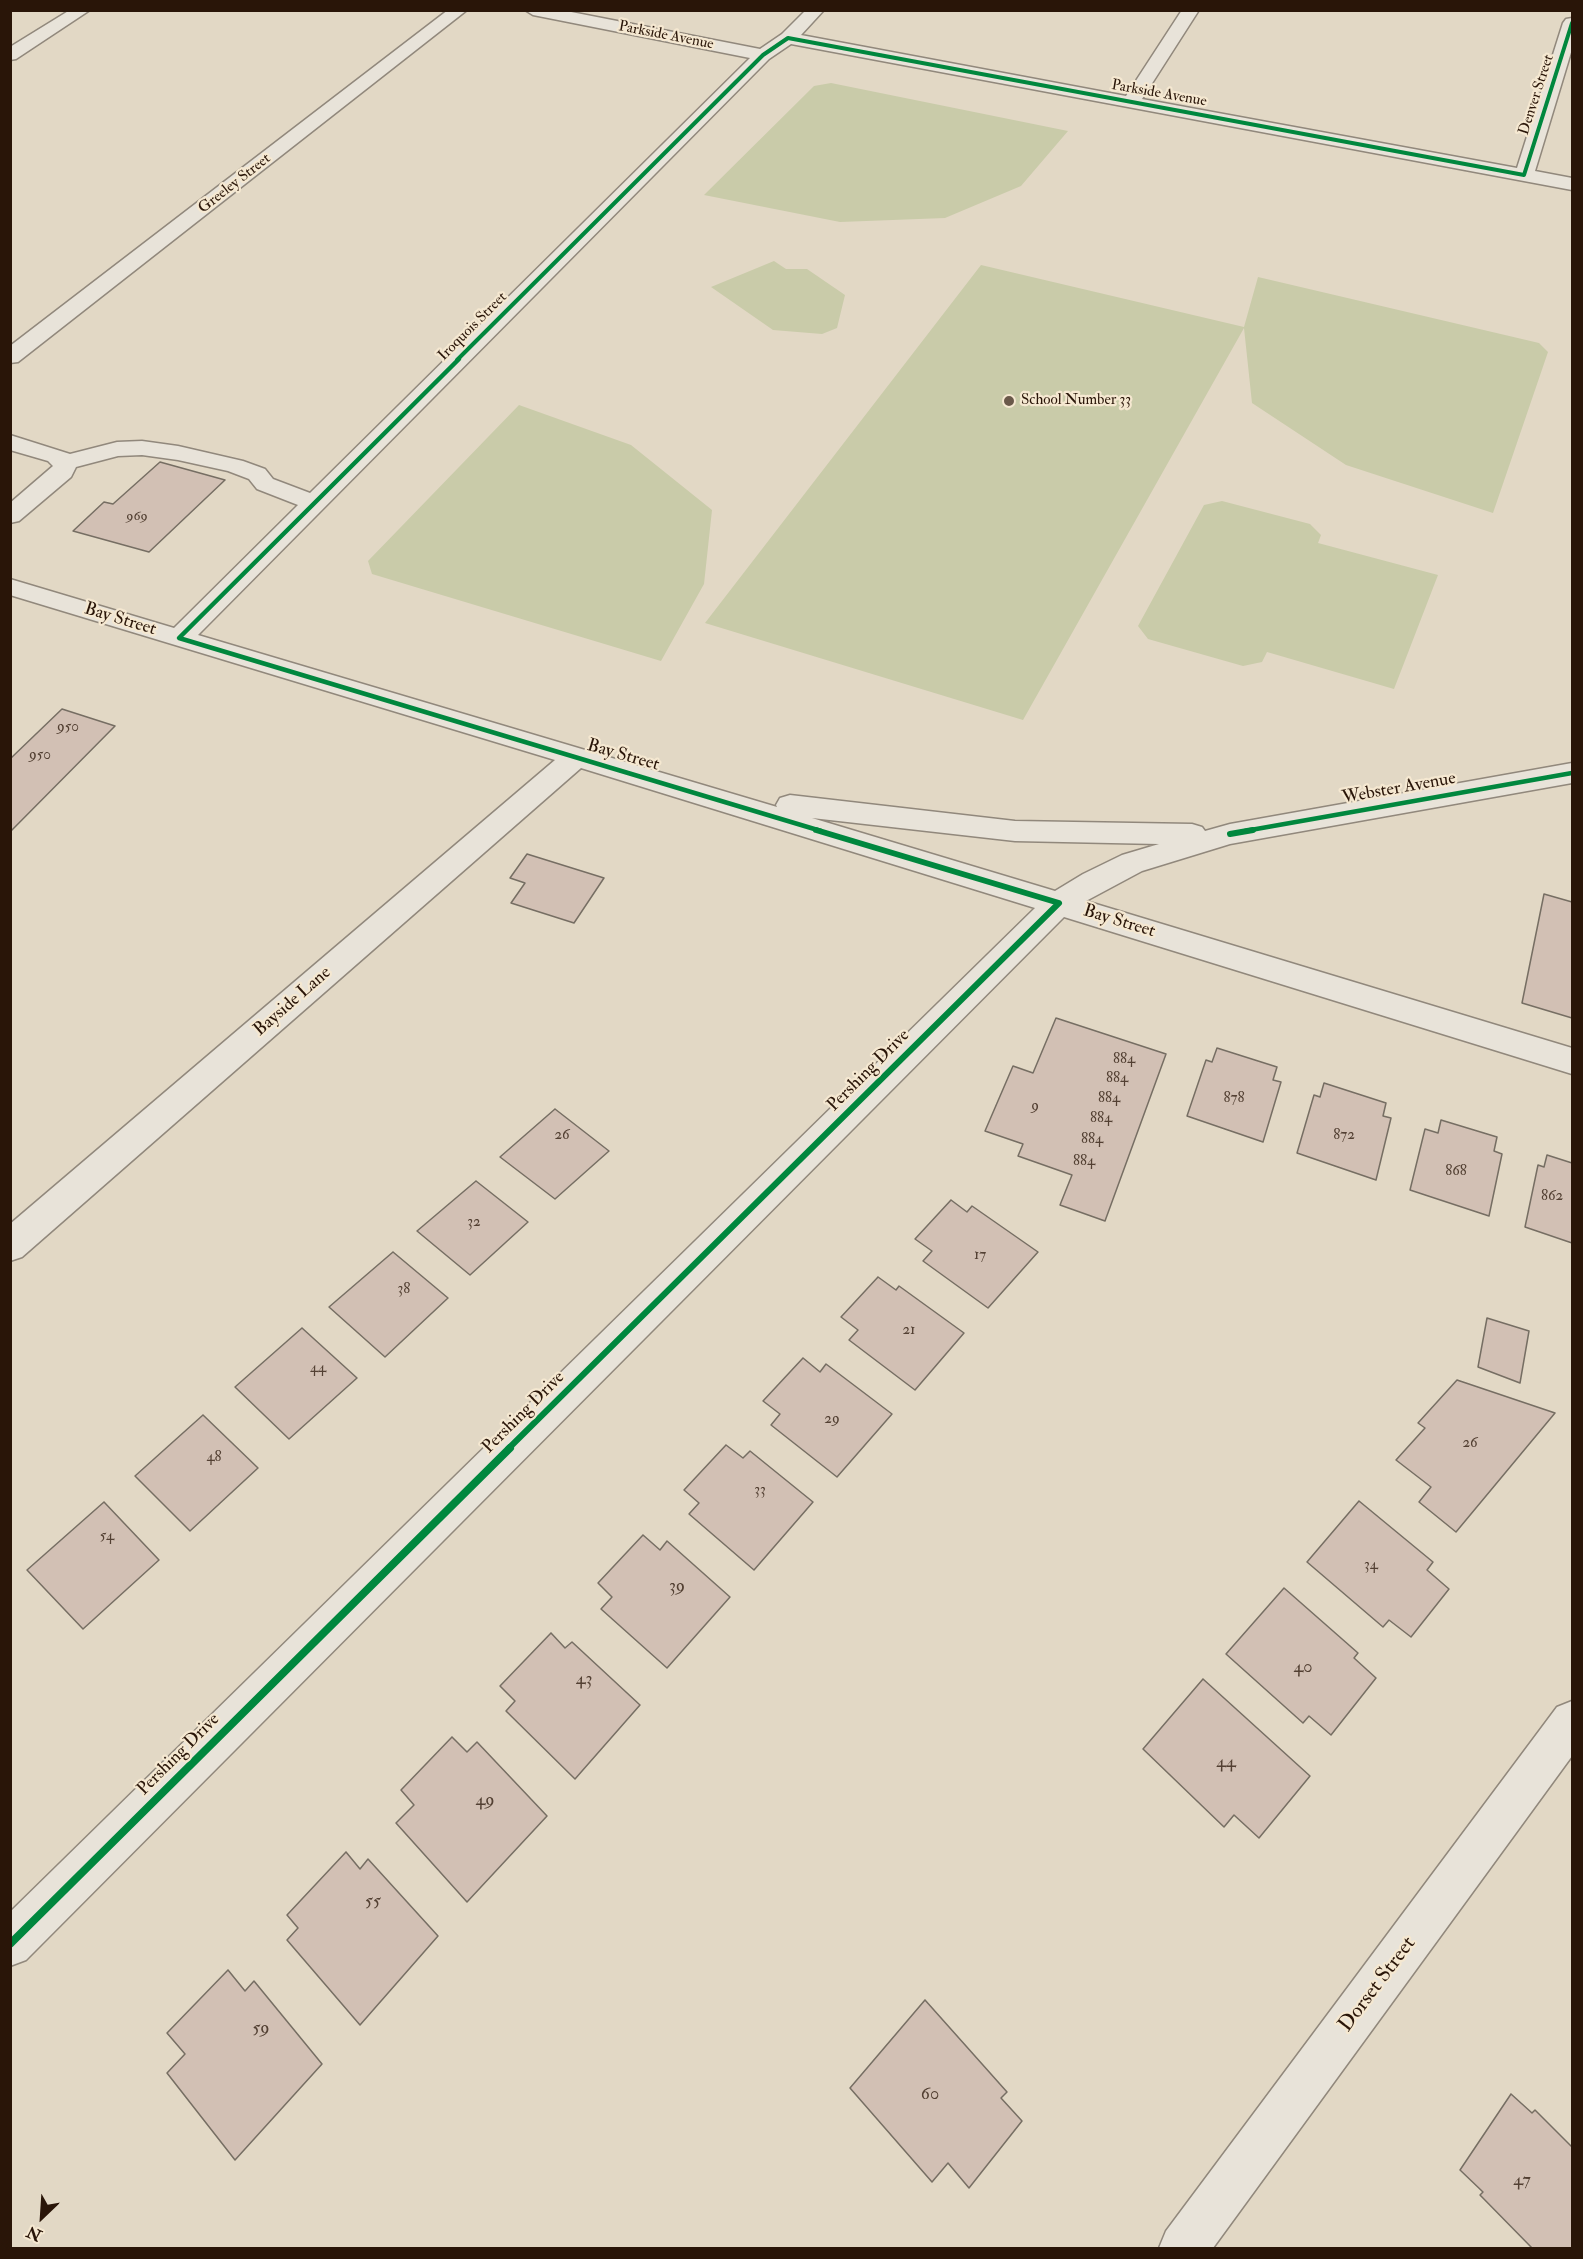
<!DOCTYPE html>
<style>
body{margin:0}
#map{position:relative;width:1583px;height:2259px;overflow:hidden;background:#e2d8c5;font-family:"IM FELL Double Pica",serif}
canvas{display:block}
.frame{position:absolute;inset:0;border:12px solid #291508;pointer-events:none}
.north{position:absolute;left:12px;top:2187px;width:60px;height:60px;-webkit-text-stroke:4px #f5e8d1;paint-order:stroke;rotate:205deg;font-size:16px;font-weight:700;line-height:24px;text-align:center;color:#291508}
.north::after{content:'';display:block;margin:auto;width:21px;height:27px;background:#291508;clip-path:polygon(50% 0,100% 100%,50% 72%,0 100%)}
</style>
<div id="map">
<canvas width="1583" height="2259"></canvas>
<div class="frame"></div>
<div class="north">N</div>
</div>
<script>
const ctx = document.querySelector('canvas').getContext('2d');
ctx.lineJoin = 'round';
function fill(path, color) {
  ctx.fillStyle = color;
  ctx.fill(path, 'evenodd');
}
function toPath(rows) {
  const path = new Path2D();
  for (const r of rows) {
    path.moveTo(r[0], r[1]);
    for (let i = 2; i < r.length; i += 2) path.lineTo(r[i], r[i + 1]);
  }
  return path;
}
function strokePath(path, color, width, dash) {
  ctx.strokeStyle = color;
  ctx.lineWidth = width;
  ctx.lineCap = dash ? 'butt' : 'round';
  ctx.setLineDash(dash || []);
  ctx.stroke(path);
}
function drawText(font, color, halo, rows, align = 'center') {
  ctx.font = font + ' "IM FELL Double Pica",serif';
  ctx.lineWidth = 4.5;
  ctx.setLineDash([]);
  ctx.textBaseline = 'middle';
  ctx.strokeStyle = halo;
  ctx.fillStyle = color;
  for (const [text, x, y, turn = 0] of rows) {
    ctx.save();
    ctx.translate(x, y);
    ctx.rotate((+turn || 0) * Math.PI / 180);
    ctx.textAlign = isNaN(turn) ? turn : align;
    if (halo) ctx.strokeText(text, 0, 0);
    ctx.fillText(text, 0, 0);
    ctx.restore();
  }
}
fill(toPath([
 [831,83,1068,131,1021,186,945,218,840,222,704,195,814,86],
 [774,261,786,269,807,269,845,295,837,328,822,334,773,330,711,287],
 [981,265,1244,327,1258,277,1539,343,1548,352,1493,513,1346,465,1252,403,1244,328,1023,720,705,623],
 [519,405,631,445,712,510,704,584,661,661,372,574,368,561],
 [1222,501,1310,524,1321,535,1318,543,1438,575,1394,689,1267,652,1262,662,1243,666,1148,639,1138,626,1204,505]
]), '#c9cba9');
const building = toPath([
 [160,462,225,480,149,552,73,531,104,502,113,504,160,462],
 [62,709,115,726,10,832,10,759,62,709],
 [527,854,604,878,574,923,511,903,525,883,510,878,527,854],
 [1544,894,1572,902,1572,1018,1522,1003,1544,894],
 [1056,1018,1166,1054,1105,1221,1060,1205,1072,1175,1018,1156,1023,1144,985,1131,1013,1066,1033,1073,1056,1018],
 [1217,1048,1277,1067,1273,1080,1281,1082,1263,1142,1187,1116,1206,1060,1212,1062,1217,1048],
 [1324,1083,1386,1103,1383,1116,1391,1118,1376,1180,1297,1153,1314,1095,1320,1097,1324,1083],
 [555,1109,609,1151,555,1199,500,1157,555,1109],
 [1441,1120,1497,1137,1494,1151,1502,1154,1489,1216,1410,1190,1425,1129,1438,1133,1441,1120],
 [1547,1155,1572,1163,1572,1243,1525,1227,1538,1165,1544,1167,1547,1155],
 [476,1181,528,1222,470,1275,417,1231,476,1181],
 [951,1200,967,1212,972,1206,1038,1252,988,1308,923,1261,932,1251,915,1239,951,1200],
 [393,1252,448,1298,385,1357,329,1307,393,1252],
 [878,1277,896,1290,899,1286,964,1333,915,1390,849,1340,858,1330,841,1317,878,1277],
 [1487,1318,1529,1331,1520,1383,1478,1367,1487,1318],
 [302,1328,357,1378,289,1439,235,1387,302,1328],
 [803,1358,820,1372,826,1364,892,1414,837,1477,771,1425,780,1414,763,1401,803,1358],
 [1457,1380,1555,1413,1456,1532,1419,1502,1431,1487,1396,1460,1425,1428,1418,1423,1457,1380],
 [203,1415,258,1468,190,1531,135,1476,203,1415],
 [726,1445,743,1458,750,1451,813,1502,754,1570,689,1514,699,1503,684,1490,726,1445],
 [1359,1501,1433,1562,1427,1570,1449,1589,1411,1637,1389,1620,1383,1627,1307,1562,1359,1501],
 [104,1502,159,1560,83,1629,27,1570,104,1502],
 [643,1535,660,1550,667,1541,730,1597,667,1668,601,1609,612,1597,598,1583,643,1535],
 [1284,1588,1358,1653,1354,1658,1376,1678,1331,1735,1309,1716,1303,1723,1226,1654,1284,1588],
 [551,1633,565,1648,572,1642,640,1705,575,1779,506,1711,515,1701,500,1686,551,1633],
 [1203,1679,1310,1776,1259,1838,1234,1815,1224,1827,1143,1749,1203,1679],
 [452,1737,467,1752,477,1742,547,1816,467,1902,396,1823,414,1805,401,1790,452,1737],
 [346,1852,360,1869,368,1859,438,1936,360,2025,287,1940,298,1928,287,1915,346,1852],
 [228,1970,245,1991,254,1981,322,2064,235,2160,167,2073,185,2054,167,2033,228,1970],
 [925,2000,1007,2092,1001,2098,1022,2121,969,2188,948,2163,932,2182,850,2088,925,2000],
 [1511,2094,1532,2113,1535,2110,1572,2147,1572,2248,1532,2248,1480,2195,1483,2192,1460,2170,1511,2094]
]);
fill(building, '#d2c0b4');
strokePath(building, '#766e63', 1.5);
const minor = toPath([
 [70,10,90,10,16,59,10,60,10,47,70,10],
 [448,10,467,10,18,362,10,363,10,346,448,10],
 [525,10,561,10,760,49,782,34,806,10,824,10,801,35,1126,96,1182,10,1199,10,1142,99,1517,168,1563,23,1566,19,1572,18,1572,49,1535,171,1572,178,1572,190,791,44,769,59,198,635,777,807,776,805,780,798,790,795,1015,821,1192,824,1202,827,1205,831,1230,824,1572,763,1572,783,1230,844,1142,871,1086,901,1572,1048,1572,1074,1064,917,26,1960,10,1966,10,1912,1035,908,581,768,22,1257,10,1261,10,1224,555,760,10,595,10,579,174,628,298,505,257,489,249,479,228,471,178,460,142,455,118,456,76,467,71,477,19,521,10,523,10,503,53,466,48,461,10,450,10,435,70,454,117,442,142,441,178,446,243,461,265,469,273,479,310,493,750,58,533,15,525,10],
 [812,818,1015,841,1159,844,1122,855,1083,874,1055,891,812,818],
 [1572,1701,1572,1756,1213,2248,1159,2248,1166,2231,1557,1707,1572,1701]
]);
strokePath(minor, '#91887c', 3);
fill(minor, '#e8e3d9');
strokePath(toPath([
 [457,360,763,55,788,38,1524,175,1572,23]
]), '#00873e', 4);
strokePath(toPath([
 [459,359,179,638,821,831],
 [1245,831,1572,773]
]), '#00873e', 4.5);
strokePath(toPath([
 [1230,834,1253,830],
 [508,1449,1059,903,816,830]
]), '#00873e', 6);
strokePath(toPath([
 [10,1944,510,1448]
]), '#00873e', 8);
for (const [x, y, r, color] of [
 [1009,401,6,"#6a594a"]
]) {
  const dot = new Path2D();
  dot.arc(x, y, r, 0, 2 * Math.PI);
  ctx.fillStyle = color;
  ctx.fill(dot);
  strokePath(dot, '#f5e8d1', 2);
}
drawText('14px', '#534033', null, [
 ["969",137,517]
]);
drawText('15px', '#291508', '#f5e8d1', [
 ["Parkside Avenue",666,36,11],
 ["Parkside Avenue",1159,94,10],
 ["Denver Street",1537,95,-72],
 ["Greeley Street",235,184,-38],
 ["Iroquois Street",473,327,-45]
]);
drawText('15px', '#291508', '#f5e8d1', [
 ["School Number 33",1021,401]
], 'left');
drawText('15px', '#534033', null, [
 ["950",68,728],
 ["950",40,756],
 ["884",1124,1060],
 ["884",1117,1079],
 ["884",1109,1099],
 ["878",1234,1099],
 ["9",1035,1107],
 ["884",1101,1119],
 ["26",562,1136],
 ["872",1344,1136],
 ["884",1092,1140],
 ["884",1084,1162],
 ["868",1456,1172],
 ["862",1552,1197],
 ["32",474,1223],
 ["17",980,1256],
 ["38",404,1290],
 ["21",909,1331],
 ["44",318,1369],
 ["29",832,1420],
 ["26",1470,1444],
 ["48",214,1458],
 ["33",760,1491],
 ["54",107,1537],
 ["34",1371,1566]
]);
drawText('18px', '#291508', '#f5e8d1', [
 ["Bay Street",120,620,17],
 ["Bay Street",623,756,16],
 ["Webster Avenue",1399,789,-10],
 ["Bay Street",1119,922,17],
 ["Bayside Lane",293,1002,-41],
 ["Pershing Drive",869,1071,-45],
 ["Pershing Drive",524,1413,-45],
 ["Pershing Drive",179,1755,-45]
]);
drawText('18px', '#534033', null, [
 ["39",677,1587],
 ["40",1303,1668],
 ["43",584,1680],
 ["44",1226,1763],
 ["49",485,1801],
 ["55",373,1902],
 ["59",261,2029],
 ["60",930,2095],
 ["47",1522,2181]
]);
drawText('21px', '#291508', '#f5e8d1', [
 ["Dorset Street",1378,1985,-53]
]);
</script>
